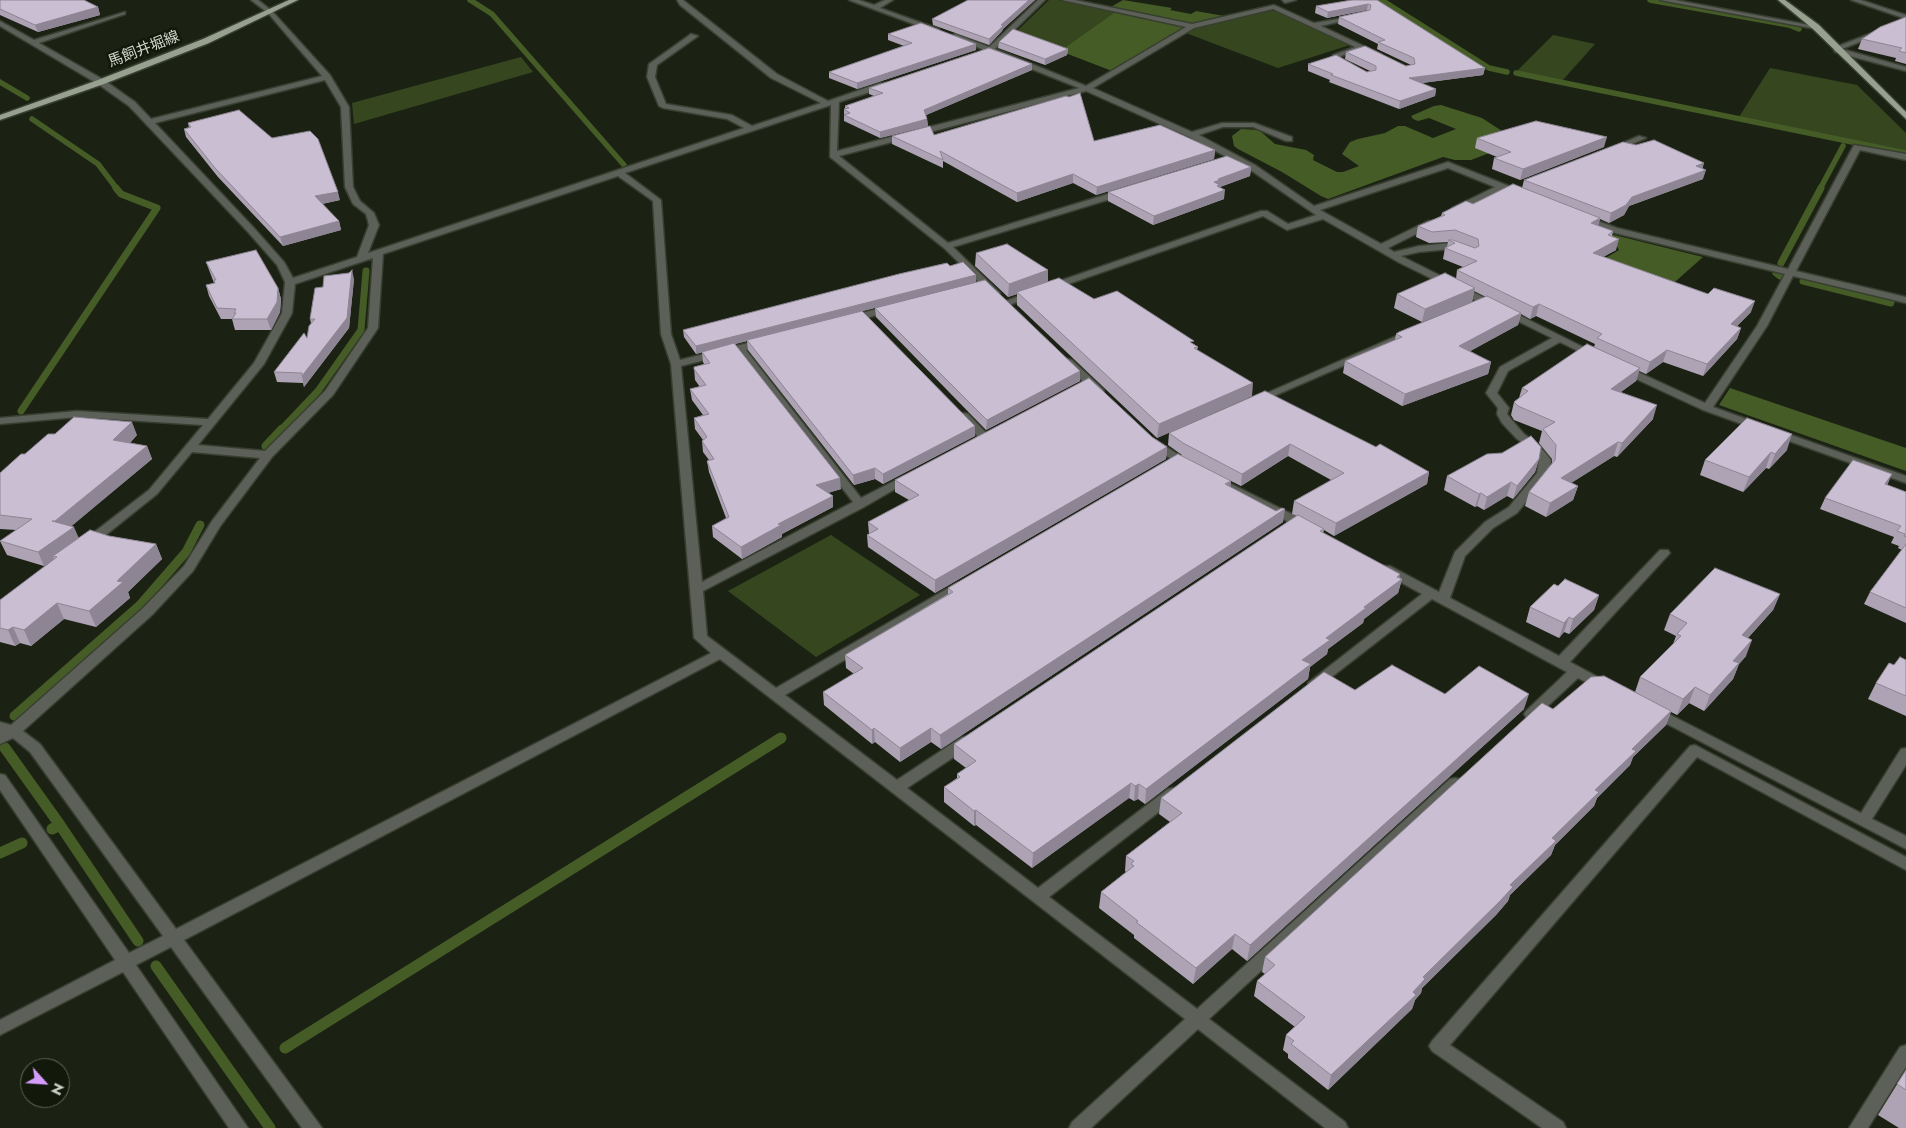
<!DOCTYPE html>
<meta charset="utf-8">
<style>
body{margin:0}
#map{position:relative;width:1906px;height:1128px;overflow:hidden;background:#1b2213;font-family:Jost,sans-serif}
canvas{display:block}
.north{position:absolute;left:20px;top:1058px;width:50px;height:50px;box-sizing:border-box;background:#12190a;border:1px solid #5f6558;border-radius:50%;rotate:116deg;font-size:14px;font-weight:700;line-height:20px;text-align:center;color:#d2d7cd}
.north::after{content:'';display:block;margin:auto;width:18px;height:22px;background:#d49cfc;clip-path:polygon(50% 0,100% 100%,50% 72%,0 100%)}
</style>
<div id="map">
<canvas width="1906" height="1128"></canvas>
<div class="north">N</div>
</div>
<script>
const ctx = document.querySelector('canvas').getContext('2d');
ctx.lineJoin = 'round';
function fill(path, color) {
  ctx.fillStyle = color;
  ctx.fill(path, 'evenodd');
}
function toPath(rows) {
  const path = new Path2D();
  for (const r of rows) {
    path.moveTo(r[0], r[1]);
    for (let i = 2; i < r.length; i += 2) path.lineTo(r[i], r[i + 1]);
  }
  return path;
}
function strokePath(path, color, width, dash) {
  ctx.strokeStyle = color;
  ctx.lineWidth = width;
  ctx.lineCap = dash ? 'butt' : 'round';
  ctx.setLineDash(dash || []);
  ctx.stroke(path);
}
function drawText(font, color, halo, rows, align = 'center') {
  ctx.font = font + ' Jost,"Noto Sans JP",sans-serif';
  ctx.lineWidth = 5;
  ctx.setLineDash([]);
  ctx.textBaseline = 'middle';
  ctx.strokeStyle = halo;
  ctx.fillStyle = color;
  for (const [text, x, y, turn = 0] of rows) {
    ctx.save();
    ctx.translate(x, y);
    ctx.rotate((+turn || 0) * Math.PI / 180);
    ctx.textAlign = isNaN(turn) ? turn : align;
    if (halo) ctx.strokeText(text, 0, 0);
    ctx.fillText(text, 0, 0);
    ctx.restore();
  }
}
fill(toPath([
 [1049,0,1058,0,1115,12,1060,51,1015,33],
 [1270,11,1279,11,1350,45,1278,68,1186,33,1200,26],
 [1553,35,1595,44,1562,81,1516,72],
 [521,57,533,72,354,124,352,103],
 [1770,68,1857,85,1906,133,1906,152,1739,117],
 [831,535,920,595,816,657,728,591]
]), '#36471f');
fill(toPath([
 [1123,0,1172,8,1170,10,1191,14,1196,11,1224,16,1191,24,1109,8],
 [1115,12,1184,26,1186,27,1112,71,1060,51],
 [1441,105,1482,118,1502,131,1489,138,1492,152,1471,160,1455,160,1443,157,1328,199,1321,196,1282,172,1238,149,1234,146,1232,136,1241,129,1259,130,1275,144,1306,150,1314,155,1313,160,1337,172,1343,172,1359,166,1342,154,1350,142,1358,139,1385,133,1398,126,1405,126,1433,138,1456,129,1429,118,1418,121,1413,119,1411,116,1434,106],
 [1610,234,1703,257,1667,289,1604,259,1619,250],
 [1730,388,1906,448,1906,471,1719,405]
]), '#455c26');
strokePath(toPath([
 [470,0,492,14,624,165],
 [1358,0,1383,1,1489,68,1507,72],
 [1650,0,1789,25,1799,29],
 [1516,73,1906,153],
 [0,82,27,98],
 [32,119,98,164,117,189],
 [1820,189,1843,146]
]), '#455c26', 5.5);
strokePath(toPath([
 [1781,263,1821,188],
 [1776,273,1780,276],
 [1803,281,1891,303],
 [21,411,157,208,121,194,116,188],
 [281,430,318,391,361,330,366,271]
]), '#455c26', 7);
strokePath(toPath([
 [266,446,282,429],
 [14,716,140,605,186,552,200,525]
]), '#455c26', 9);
strokePath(toPath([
 [5,748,60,825],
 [52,829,60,825,138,941],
 [0,853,22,843],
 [156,966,270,1128],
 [285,1048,781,738]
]), '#455c26', 11);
const minor = toPath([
 [251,0,258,0,272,11,330,75,349,107,353,187,360,201,374,213,379,225,368,253,744,128,727,119,663,108,659,106,647,77,649,64,691,34,698,36,657,65,655,77,666,104,732,115,752,126,821,103,771,78,680,5,677,0,683,0,777,74,828,101,880,83,886,83,886,87,839,102,837,151,1079,88,989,52,982,53,982,49,949,36,956,34,989,47,1038,0,1045,0,995,49,1086,86,1186,27,1062,0,1075,0,1192,24,1274,5,1314,23,1356,16,1356,18,1321,26,1381,54,1377,56,1361,49,1341,56,1341,59,1351,63,1351,67,1345,67,1335,62,1333,55,1355,47,1273,9,1194,28,1093,88,1192,132,1222,123,1254,123,1292,137,1292,141,1286,141,1253,127,1223,127,1199,135,1255,165,1314,206,1448,162,1524,192,1524,196,1521,197,1503,190,1458,212,1452,212,1452,208,1495,187,1448,168,1320,210,1381,244,1428,221,1434,221,1434,225,1388,248,1394,252,1419,246,1452,243,1466,248,1466,252,1463,253,1451,249,1419,252,1401,256,1599,355,1598,357,1590,357,1560,342,1508,371,1497,393,1509,408,1507,414,1511,419,1524,434,1539,445,1551,460,1549,473,1517,513,1493,528,1465,556,1450,598,1559,656,1660,550,1668,550,1670,553,1570,662,1609,683,1611,686,1609,689,1599,689,1578,678,1536,717,1531,719,1526,717,1524,714,1526,711,1567,672,1432,599,1320,686,1315,688,1310,686,1308,683,1422,594,1382,572,1380,569,1382,566,1390,566,1439,592,1455,552,1485,522,1509,507,1537,473,1539,460,1531,449,1516,438,1502,423,1497,414,1498,408,1486,393,1500,367,1552,338,1400,263,1323,219,1287,230,1263,216,1054,289,1048,289,1048,285,1261,211,1267,211,1288,224,1316,215,1249,169,1189,137,1086,91,839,156,948,243,1121,190,1127,190,1127,194,953,247,998,291,1000,293,995,296,992,295,944,248,830,157,831,105,625,173,661,200,671,334,680,360,764,339,768,340,769,342,768,344,746,350,861,498,904,476,912,476,914,478,864,507,703,591,707,636,776,688,957,583,965,583,967,586,965,589,785,695,897,780,962,737,972,737,974,741,972,745,907,788,1038,888,1168,789,1173,788,1178,789,1180,793,1178,797,1049,897,1197,1009,1450,779,1455,778,1460,779,1462,783,1460,787,1209,1019,1345,1122,1348,1128,1325,1128,1198,1029,1091,1128,1069,1128,1072,1122,1185,1019,720,659,184,940,322,1128,302,1128,171,947,136,965,248,1128,229,1128,123,972,0,1035,0,1020,115,960,0,790,0,774,5,775,129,953,163,936,30,752,13,738,0,744,0,722,11,725,142,609,184,566,212,521,260,458,192,452,157,494,92,546,88,547,82,543,84,540,149,490,203,425,77,417,0,424,0,418,77,411,208,419,254,363,282,313,285,282,277,265,248,232,129,106,98,84,0,26,0,21,34,40,125,12,125,14,39,43,104,80,135,102,151,119,322,76,268,13,251,0],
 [325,80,341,107,345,187,353,204,366,214,369,225,357,257,293,278,284,262,254,228,155,123,325,80],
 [618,176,653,201,661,334,671,364,694,638,711,653,176,929,40,744,23,731,152,615,193,571,221,525,272,457,333,395,378,328,383,254,618,176],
 [373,258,368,328,325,391,265,451,198,445,264,364,292,313,295,284,373,258],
 [737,352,853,502,702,582,681,366,737,352],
 [849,0,859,0,874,5,885,0,893,0,880,8,939,29,932,31,849,0],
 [1282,0,1296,0,1285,3,1282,0],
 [1660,0,1675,0,1820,27,1816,29,1660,0],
 [1851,0,1861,0,1906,15,1906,19,1851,0],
 [1906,20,1906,24,1842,49,1906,67,1906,71,1835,52,1833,48,1906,20],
 [1639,136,1646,138,1616,151,1609,149,1639,136],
 [1854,145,1906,154,1906,160,1860,150,1796,271,1906,297,1906,303,1793,276,1767,326,1713,407,1906,476,1906,483,1703,410,1619,371,1618,369,1619,367,1627,367,1705,403,1757,326,1785,274,1611,232,1579,219,1584,216,1617,228,1788,269,1854,145],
 [1032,291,1035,292,1035,296,1006,306,1001,303,1032,291],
 [892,305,896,306,896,310,851,322,846,319,847,317,892,305],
 [1410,330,1414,331,1414,335,1260,402,1256,403,1251,400,1410,330],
 [1068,359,1072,360,1103,389,1104,391,1103,393,1095,393,1064,364,1063,362,1064,360,1068,359],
 [964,413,968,414,989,436,991,438,989,440,981,440,960,418,958,416,960,414,964,413],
 [1153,440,1157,441,1193,464,1187,467,1183,466,1149,445,1147,443,1149,441,1153,440],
 [1215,476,1310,523,1312,526,1310,529,1302,529,1211,481,1209,479,1215,476],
 [1655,707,1861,813,1901,749,1906,748,1906,765,1872,819,1906,836,1906,849,1650,715,1648,712,1650,709,1655,707],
 [1695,745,1906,857,1906,870,1697,757,1450,1045,1563,1122,1566,1128,1542,1128,1432,1051,1429,1046,1432,1041,1690,746,1695,745],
 [1906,1045,1906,1067,1868,1128,1849,1128,1900,1047,1906,1045]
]);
const major = toPath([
 [289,0,298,0,209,43,104,84,0,120,0,115,98,80,203,39,289,0],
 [1778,0,1785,0,1819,25,1906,112,1906,119,1813,29,1778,0]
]);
strokePath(minor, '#383f31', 3);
strokePath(major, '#383f31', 3);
fill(minor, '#5c6058');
fill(major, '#98a090');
fill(toPath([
 [0,0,98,7,100,15,38,32,0,15],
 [968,0,1035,0,1003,29,1002,31,989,45,933,25,932,19],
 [1377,0,1485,68,1483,75,1422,83,1436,89,1435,96,1399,109,1329,82,1330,80,1308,71,1308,64,1367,72,1370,71,1345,59,1346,52,1406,66,1411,65,1377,49,1378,44,1338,24,1339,17,1368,11,1367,10,1327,18,1315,13,1316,6],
 [1906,17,1906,64,1895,61,1896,58,1858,49,1862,39],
 [888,34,976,44,976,50,857,89,829,78,829,72,904,46,888,40],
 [999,42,1068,49,1067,55,1045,65,998,48],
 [1032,70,926,115,927,119,928,126,880,138,844,121,844,109,845,109,845,106,874,96,869,94,869,88],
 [188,123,340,200,322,204,339,221,341,230,283,246,218,177,186,137,184,129,189,128],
 [934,135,1094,141,1215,150,1214,159,1096,195,1073,183,1017,202,943,161,943,168,892,144,892,136],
 [1477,138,1604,147,1520,180,1492,169,1494,158,1497,157,1475,148],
 [1251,167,1250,176,1220,187,1224,199,1153,225,1108,201,1108,192],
 [1703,168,1703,179,1629,206,1624,215,1609,223,1600,219,1598,226,1613,231,1612,236,1616,250,1603,257,1751,312,1737,326,1741,328,1737,339,1703,376,1663,362,1646,374,1639,371,1636,381,1621,392,1653,419,1617,457,1614,456,1571,483,1578,486,1573,500,1546,517,1525,506,1529,492,1552,463,1552,459,1539,443,1542,431,1514,420,1511,415,1514,402,1519,398,1522,388,1594,347,1595,344,1536,316,1530,319,1521,314,1518,325,1470,351,1491,362,1488,374,1402,406,1343,373,1345,361,1395,340,1396,334,1486,297,1474,291,1472,302,1422,322,1394,308,1397,294,1456,279,1457,270,1463,267,1443,259,1445,248,1447,247,1448,242,1429,243,1416,237,1418,226,1441,216,1442,213,1522,188,1524,180],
 [976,253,1048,270,1048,281,1094,299,1193,344,1198,347,1197,350,1252,396,1157,438,1017,305,1017,294,1008,297,975,266],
 [206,262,278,288,281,299,280,312,271,330,235,330,232,319,221,319,209,296,206,285,214,283],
 [950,266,976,282,862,311,975,436,883,484,875,479,854,485,748,350,747,341,735,344,841,489,828,493,833,496,833,507,782,534,782,537,742,559,713,537,712,526,726,518,709,472,707,461,709,460,703,452,702,441,703,440,695,429,694,418,703,415,692,400,690,389,700,387,695,380,694,367,704,364,703,362,702,352,696,354,684,337,683,330],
 [354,279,349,328,304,387,303,383,277,382,274,372,307,338,311,323,310,319,323,287],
 [875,308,1080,371,1080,381,986,430,876,317],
 [1169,433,1376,447,1429,472,1427,484,1334,536,1324,530,1323,533,1402,579,1398,593,1364,619,1363,623,1328,649,1327,654,1310,667,1308,679,1145,804,1138,799,1134,801,1129,798,1032,868,976,825,974,826,944,802,944,787,957,778,957,774,966,768,954,759,954,744,1297,516,1292,514,1294,501,1331,480,1288,456,1241,486,1231,481,1230,487,1283,522,941,749,931,742,900,762,875,742,872,744,824,705,823,692,854,674,846,668,845,655,948,594,948,588,1182,455,1168,445],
 [55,434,137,435,130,443,147,446,152,459,71,526,79,538,109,536,156,544,162,559,128,592,130,598,96,627,64,619,31,646,20,643,15,646,0,642,0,600,55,559,44,566,7,555,0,541,16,530,0,529,0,473,25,454],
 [1152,437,1167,447,1166,459,935,593,868,547,867,535,869,534,868,522,909,500,895,492,895,480],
 [1787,450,1769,469,1766,468,1743,492,1700,475,1705,460],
 [1539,459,1535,472,1513,499,1507,496,1484,510,1477,506,1475,507,1444,490,1447,476],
 [1887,485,1906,492,1906,623,1864,604,1870,592,1902,550,1898,548,1899,546,1891,543,1894,537,1820,509,1825,498],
 [1558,586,1599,595,1594,610,1569,634,1564,632,1559,638,1526,622,1530,607],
 [1780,594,1773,610,1748,638,1746,656,1739,664,1733,679,1704,711,1689,703,1677,715,1671,712,1666,725,1633,757,1630,765,1597,798,1594,806,1555,845,1551,855,1510,895,1508,901,1496,915,1422,988,1421,993,1415,1000,1412,1009,1328,1090,1288,1058,1288,1054,1283,1050,1286,1035,1295,1027,1254,996,1257,981,1265,974,1262,972,1265,957,1553,709,1635,692,1640,677,1673,644,1676,636,1664,630,1670,614],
 [1906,660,1906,716,1868,699,1876,683,1894,665],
 [1355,690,1445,694,1524,709,1247,961,1232,949,1193,984,1134,938,1134,935,1099,908,1101,892,1126,872,1125,871,1126,856,1170,822,1159,814,1161,798],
 [1906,1070,1906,1128,1899,1128,1878,1115]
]), '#ada3b5');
fill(toPath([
 [1029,0,1035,0,1003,29,1002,31,989,45,989,39,1001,25],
 [1368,4,1367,10,1327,18,1328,12],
 [98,7,100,15,38,32,35,25],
 [976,44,976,50,857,89,857,83],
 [1068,49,1067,55,1045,65,1045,59],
 [1032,64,1032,70,924,116,924,110],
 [1485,68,1483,75,1407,85,1409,78],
 [1436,89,1435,96,1399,109,1400,101],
 [927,119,928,126,880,138,880,132],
 [1607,137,1604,147,1520,180,1523,169],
 [1215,150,1214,159,1096,195,1097,187],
 [1704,163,1702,171,1706,170,1703,179,1629,206,1624,215,1609,223,1611,213,1632,197,1696,166],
 [1251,167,1250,176,1220,187,1219,192,1225,190,1224,199,1153,225,1154,216,1214,182,1218,179],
 [1073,174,1073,183,1017,202,1017,193],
 [338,192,340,200,317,205,315,196],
 [1600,218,1597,229,1591,223],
 [339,221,341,230,283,246,280,237],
 [1619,239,1616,250,1590,264,1593,253],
 [352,270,354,279,349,328,304,387,302,376],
 [1048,270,1048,283,1017,292,1017,294,1008,297,1009,284],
 [976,275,976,282,696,354,696,346],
 [278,288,281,299,280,312,271,330,267,319],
 [1475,288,1472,302,1422,322,1425,309],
 [1755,301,1751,312,1727,336,1731,324],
 [1539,304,1536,316,1530,319,1533,307],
 [1521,313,1518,325,1456,359,1459,346],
 [1741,328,1737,339,1703,376,1707,364],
 [1667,350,1663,362,1646,374,1650,362],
 [1491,362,1488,374,1402,406,1405,394],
 [1640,368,1636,381,1607,402,1611,389],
 [1080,371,1080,381,986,430,987,420],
 [1253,383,1252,396,1157,438,1159,424],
 [1657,405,1653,419,1617,457,1622,443],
 [132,422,137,435,119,453,113,440],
 [975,426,975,436,883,484,883,474],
 [1792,434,1787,450,1769,469,1775,454],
 [1618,442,1614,456,1557,492,1561,478],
 [1290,444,1288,456,1241,486,1242,474],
 [147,446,152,459,61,535,55,521],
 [1167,447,1166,459,935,593,935,580],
 [1771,452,1766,468,1743,492,1749,477],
 [1539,459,1535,472,1513,499,1517,486],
 [875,468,875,479,854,485,853,475],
 [1429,472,1427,484,1334,536,1336,523],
 [1892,474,1887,486,1885,484],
 [840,478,841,489,817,496,816,485],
 [1231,481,1229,494,1225,484],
 [1511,482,1507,496,1484,510,1487,497],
 [1578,486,1573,500,1546,517,1550,503],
 [1481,493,1477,506,1475,507,1479,494],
 [833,496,833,507,782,534,782,537,742,559,741,547,778,524],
 [1285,509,1283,522,941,749,940,735],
 [74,527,80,541,53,556,54,559,44,566,38,552],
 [156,544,162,559,128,592,130,598,96,627,89,611,117,581],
 [1400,574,1399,581,1402,579,1398,593,1364,619,1363,623,1328,649,1327,654,1310,667,1308,679,1145,804,1146,789,1326,638,1364,607],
 [1780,594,1773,610,1736,651,1742,635],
 [1599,595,1594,610,1569,634,1573,619],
 [57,603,64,619,31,646,24,630],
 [1569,617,1564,632,1559,638,1564,623],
 [13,627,20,643,15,646,8,630],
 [1752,640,1746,656,1739,664,1733,679,1704,711,1710,695,1733,661],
 [1695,687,1689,703,1677,715,1683,699],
 [1529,694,1524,709,1247,961,1250,945],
 [1671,711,1666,725,1633,757,1630,765,1597,798,1594,806,1555,845,1551,855,1510,895,1508,901,1496,915,1422,988,1421,993,1415,1000,1412,1009,1328,1090,1331,1075,1413,992,1423,977,1510,885,1632,749],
 [874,728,875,742,872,744,872,730],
 [931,728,931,742,900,762,900,748],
 [1131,783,1129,798,1032,868,1033,853],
 [1139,784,1138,799,1134,801,1135,786],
 [976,810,976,825,974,826,974,811],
 [1235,934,1232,949,1193,984,1196,968]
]), '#8d8593');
const building = toPath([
 [0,0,84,0,98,7,35,25,0,9,0,0],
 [968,0,1029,0,1001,25,1003,26,989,39,932,19,968,0],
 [1352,0,1377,0,1485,68,1409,78,1436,89,1400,101,1331,75,1333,74,1308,64,1336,55,1367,72,1376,70,1376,66,1346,52,1365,46,1406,66,1415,64,1414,58,1378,42,1385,40,1339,17,1370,10,1371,5,1368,4,1328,12,1316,6,1352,0],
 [1906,17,1906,53,1899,51,1902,48,1862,39,1880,27,1906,17],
 [921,23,976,44,857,83,829,72,912,43,888,34,921,23],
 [1013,29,1068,49,1045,59,999,42,1013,29],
 [989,48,1032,64,924,110,927,119,880,132,844,115,850,113,844,109,849,108,845,106,883,93,869,88,989,48],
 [1080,93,1094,141,1160,125,1215,150,1097,187,1073,174,1017,193,940,151,943,160,892,136,930,126,934,135,1066,96,1069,97,1080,93],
 [239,110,272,138,310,131,318,139,338,192,315,196,339,221,280,237,215,168,184,129,191,127,188,123,239,110],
 [1536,121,1607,137,1523,169,1494,158,1511,152,1477,138,1536,121],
 [1654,140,1704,163,1696,166,1706,170,1632,197,1626,205,1611,213,1524,180,1623,142,1636,145,1654,140],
 [1227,156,1251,167,1218,179,1220,180,1214,182,1220,185,1217,186,1225,190,1154,216,1108,192,1227,156],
 [1513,184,1600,218,1591,223,1613,231,1608,235,1619,239,1593,253,1708,294,1714,288,1755,301,1731,324,1741,328,1707,364,1667,350,1650,362,1597,338,1602,334,1539,304,1533,307,1457,270,1477,261,1445,248,1455,243,1448,240,1453,240,1475,248,1479,246,1478,239,1455,230,1432,232,1418,226,1445,215,1442,213,1466,201,1473,204,1513,184],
 [1007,244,1048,270,1009,284,976,253,1007,244],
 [256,250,278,288,277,302,267,319,232,319,236,313,234,313,236,309,217,308,206,285,215,283,214,280,216,280,206,262,256,250],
 [963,262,976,275,696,346,683,330,899,274,947,263,950,266,963,262],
 [352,270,347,318,302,376,302,373,274,372,304,333,307,338,309,326,315,319,310,319,315,288,323,287,324,276,349,273,352,270],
 [1445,273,1475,288,1425,309,1397,294,1445,273],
 [1059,278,1094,299,1117,291,1194,341,1190,342,1198,347,1194,348,1253,383,1159,424,1017,292,1059,278],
 [985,280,1080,371,987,420,875,308,985,280],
 [1487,296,1521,313,1459,346,1491,362,1405,394,1345,361,1402,337,1396,334,1399,332,1487,296],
 [862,311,975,426,883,474,875,468,853,475,747,340,862,311],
 [734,343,840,478,816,485,833,496,778,524,781,525,741,547,712,526,729,517,707,461,714,459,702,441,707,437,694,418,709,414,690,389,706,385,694,369,694,367,710,363,702,352,734,343],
 [1587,344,1640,368,1611,389,1657,405,1622,443,1618,442,1561,478,1578,486,1550,503,1529,492,1555,460,1556,445,1543,429,1555,422,1518,406,1514,402,1528,391,1522,388,1587,344],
 [1089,378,1152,437,1167,447,935,580,867,535,878,529,868,522,919,495,895,480,1089,378],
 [1265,391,1376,447,1380,444,1429,472,1336,523,1294,501,1344,473,1290,444,1242,474,1183,443,1169,433,1265,391],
 [74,417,132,422,113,440,147,446,55,521,52,521,74,527,38,552,0,541,32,519,0,515,0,473,21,454,25,454,48,434,55,434,74,417],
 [1747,418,1792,434,1775,454,1771,452,1749,477,1705,460,1747,418],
 [1531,436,1541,447,1539,459,1517,486,1511,482,1487,497,1481,493,1479,494,1447,476,1487,454,1502,453,1531,436],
 [1178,454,1231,481,1225,484,1276,511,1282,508,1285,509,940,735,931,728,900,748,874,728,872,730,823,692,863,668,845,655,953,592,948,588,1178,454],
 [1853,460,1892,474,1885,484,1906,492,1906,537,1904,536,1905,534,1897,531,1901,526,1825,498,1853,460],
 [1298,515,1324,529,1320,531,1400,574,1397,577,1402,579,1364,607,1366,608,1326,638,1330,640,1302,660,1311,664,1146,789,1139,784,1135,786,1131,783,1033,853,976,810,974,811,944,787,960,777,957,774,976,761,954,744,1298,515],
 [90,530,109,536,156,544,117,581,123,582,89,611,57,603,24,630,13,627,8,630,0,628,0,600,57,557,53,556,90,530],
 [1906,544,1906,608,1870,592,1906,544],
 [1715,568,1780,594,1742,635,1752,640,1733,661,1739,663,1710,695,1695,687,1683,699,1640,677,1681,636,1677,634,1687,623,1670,614,1715,568],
 [1565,579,1599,595,1573,619,1569,617,1564,623,1530,607,1554,584,1558,586,1565,579],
 [1900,657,1906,660,1906,696,1876,683,1889,663,1894,665,1900,657],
 [1392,665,1445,694,1479,666,1529,694,1250,945,1235,934,1196,968,1136,922,1138,921,1101,892,1134,866,1131,864,1134,861,1126,856,1182,813,1161,798,1324,672,1355,690,1392,665],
 [1604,676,1671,711,1632,749,1636,751,1595,790,1599,792,1552,838,1556,841,1510,885,1513,887,1500,901,1423,977,1425,979,1413,992,1416,995,1331,1075,1291,1044,1294,1041,1286,1035,1305,1017,1257,981,1275,965,1265,957,1542,703,1553,709,1591,677,1604,676],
 [1906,1070,1906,1090,1897,1084,1906,1070]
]);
fill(building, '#c9bed2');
strokePath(building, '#8d8593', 1);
drawText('15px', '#d2d7cd', '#12190a', [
 ["馬飼井堀線",144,50,-21]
]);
</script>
